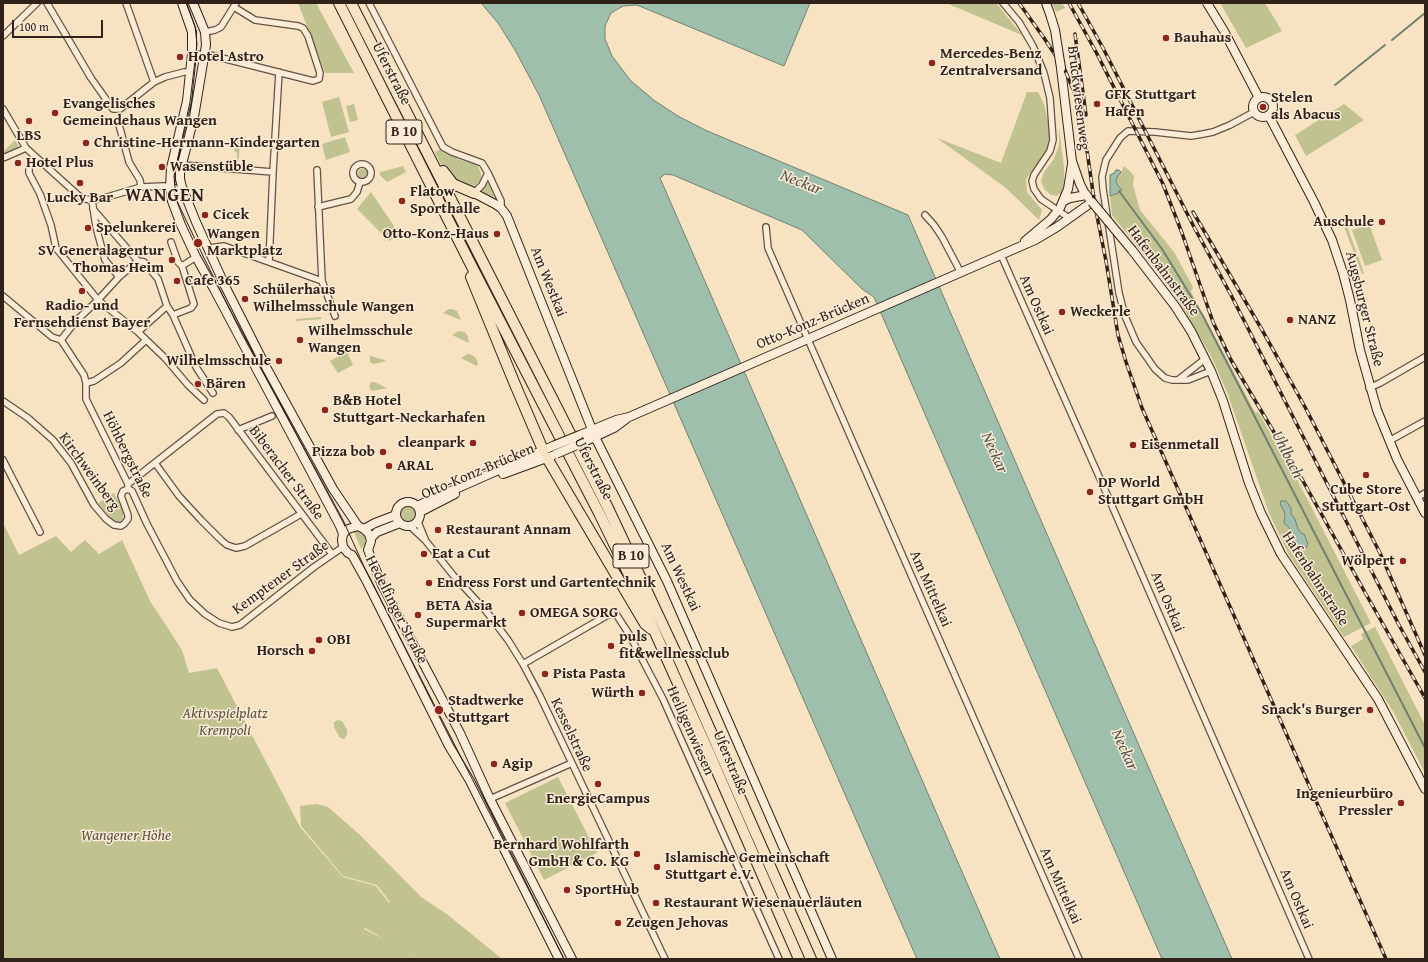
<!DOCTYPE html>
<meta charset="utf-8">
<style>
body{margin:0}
#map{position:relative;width:1428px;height:962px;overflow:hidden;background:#f7e2c1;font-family:"Gentium Book Plus",serif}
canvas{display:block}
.frame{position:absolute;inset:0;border:4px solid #312219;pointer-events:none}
.scale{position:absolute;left:12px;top:20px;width:91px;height:18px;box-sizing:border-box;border:2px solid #312219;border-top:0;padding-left:5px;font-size:12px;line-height:14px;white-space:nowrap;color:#312219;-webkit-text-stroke:3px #faecd7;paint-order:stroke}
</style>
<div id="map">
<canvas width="1428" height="962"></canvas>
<div class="frame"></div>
<div class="scale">100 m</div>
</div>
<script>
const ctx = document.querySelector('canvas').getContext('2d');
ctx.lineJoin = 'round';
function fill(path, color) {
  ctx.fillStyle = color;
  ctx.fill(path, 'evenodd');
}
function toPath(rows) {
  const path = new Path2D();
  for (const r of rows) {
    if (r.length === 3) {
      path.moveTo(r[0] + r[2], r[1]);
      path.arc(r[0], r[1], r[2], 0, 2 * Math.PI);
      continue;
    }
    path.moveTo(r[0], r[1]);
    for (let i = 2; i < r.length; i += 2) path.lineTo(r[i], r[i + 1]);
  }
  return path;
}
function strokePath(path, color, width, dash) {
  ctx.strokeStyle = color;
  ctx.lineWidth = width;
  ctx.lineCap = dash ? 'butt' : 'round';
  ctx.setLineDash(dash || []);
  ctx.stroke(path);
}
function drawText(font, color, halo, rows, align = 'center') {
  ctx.font = font + ' "Gentium Book Plus",serif';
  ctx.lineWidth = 3;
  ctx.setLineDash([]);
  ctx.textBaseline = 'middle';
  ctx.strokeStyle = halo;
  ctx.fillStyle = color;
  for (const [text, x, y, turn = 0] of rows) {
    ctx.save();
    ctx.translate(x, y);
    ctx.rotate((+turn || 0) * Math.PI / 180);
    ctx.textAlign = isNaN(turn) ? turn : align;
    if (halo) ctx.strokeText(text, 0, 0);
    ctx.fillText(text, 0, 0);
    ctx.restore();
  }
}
fill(toPath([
 [298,3,316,3,354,73,325,73],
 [946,3,996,3,1022,35],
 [1052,3,1062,3,1065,8,1056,12],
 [1220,3,1265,3,1282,31,1246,48],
 [1027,92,1038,92,1044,104,1050,131,1048,149,1026,179,1027,192,1042,210,1039,220,1006,188,937,138,1001,163],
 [339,97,349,132,331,137,322,102],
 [1264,107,5],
 [354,104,358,120,350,122,346,106],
 [1344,104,1364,120,1306,156,1295,135],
 [1059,127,1064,168,1064,184,1061,193,1057,196,1051,195,1044,189,1041,181,1044,172,1054,159,1059,145],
 [233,136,241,138,238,162,237,162,237,152,235,152,231,141],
 [345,137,350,152,326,160,322,144],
 [208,139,212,140,214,143,217,147,217,149,206,148],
 [15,140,18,145,18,147,3,155,3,152],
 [441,149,460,160,477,165,481,173,481,179,475,186,464,187,452,180,442,167,435,152],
 [403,166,406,172,387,182,379,174,381,172],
 [1124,166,1130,171,1134,176,1133,185,1140,210,1174,252,1193,287,1191,292,1255,412,1259,413,1283,457,1286,458,1371,623,1344,637,1289,555,1269,513,1227,392,1211,356,1180,303,1164,280,1112,215,1110,196,1121,192,1116,182,1117,177,1121,172],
 [1280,504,1295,519,1298,529,1301,533,1305,535,1308,544,1296,545,1293,532,1287,526,1284,519,1285,516,1285,511],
 [363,174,5.5],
 [488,183,495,199,481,192],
 [371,192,400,235,389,241,357,209],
 [1346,223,1364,273,1362,274,1343,224],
 [1369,224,1382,260,1365,266,1352,230],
 [448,309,453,309,457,311,461,320,443,313],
 [321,317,321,319,296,321,296,319],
 [459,331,465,332,468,337,469,343,452,335],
 [347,352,353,365,338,373,330,361],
 [468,354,472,355,476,358,478,364,477,366,461,358],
 [370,356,371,356,387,361,374,364,370,362],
 [371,382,374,382,387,388,372,391,369,387],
 [114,493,124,513,123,519,119,522,114,521,98,503],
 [408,514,7],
 [3,523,19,555,56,536,71,552,85,540,99,554,122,540,150,601,182,650,189,673,217,668,300,827,343,877,376,886,389,903,364,929,387,941,365,928,390,902,377,885,343,876,301,826,300,806,317,804,328,807,360,835,421,897,448,915,502,959,412,959,407,955,411,959,3,959],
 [356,531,361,533,365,537,365,544,361,549,354,532],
 [1375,627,1425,725,1425,773,1394,713,1351,646,1363,639,1361,634],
 [338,720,342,721,347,730,347,735,344,739,340,738,334,727,334,722],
 [558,777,597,853,544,880,505,803]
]), '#c0c290');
const water = toPath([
 [481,3,810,3,784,66,637,5,623,6,611,13,605,26,605,39,612,56,631,81,655,101,678,116,705,130,908,215,1232,959,1162,959,874,297,862,289,802,230,673,175,665,174,660,178,1000,959,917,959,539,95,515,50,498,23,481,3],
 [1116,170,1119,170,1121,172,1117,177,1116,182,1118,186,1121,189,1121,192,1110,196,1110,175,1114,173,1116,170],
 [1281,501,1286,501,1291,508,1291,514,1295,519,1298,529,1301,533,1305,535,1306,539,1308,544,1306,548,1300,549,1296,545,1293,532,1284,523,1285,516,1284,511,1280,504,1281,501]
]);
fill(water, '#9ebfac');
strokePath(water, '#728071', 1);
strokePath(toPath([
 [1392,40,1425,13],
 [1335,85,1385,45],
 [1119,191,1162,249,1203,316,1425,748]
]), '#728071', 2);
const street = toPath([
 [47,3,91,78,113,109,120,109,154,82,165,77,184,72,190,72],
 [126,3,154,82],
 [369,3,443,147,452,152,482,163,488,173,501,201,501,208],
 [1003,3,1019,22,1033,46,1044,73,1050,98,1053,140,1050,151,1034,175,1032,181,1034,189,1041,199,1069,218],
 [205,32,215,30,221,27,236,3],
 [3,36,37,3],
 [192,54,210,55,313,81,319,79,320,73,308,36,303,28,298,26,255,20,234,7],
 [3,109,26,148,79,196,85,199,92,200,104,198,141,187,164,186,175,188,184,196],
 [118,121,129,162,140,180,141,187],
 [3,158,26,148],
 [36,158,29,167,29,173,40,194,51,225,56,248,98,300,138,332,165,358,188,385,204,400],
 [362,173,9],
 [182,165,273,172],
 [317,170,322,281],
 [474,193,482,185,488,173],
 [92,200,96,227,105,260,119,277],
 [318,207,351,199,357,192,360,182],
 [93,209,138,261,144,262,158,279,167,306,173,315,196,367,213,393],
 [925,215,934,225,942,237,961,273],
 [766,227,768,248,1079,959],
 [171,242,178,262,182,266],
 [209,248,224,246,322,281,335,316],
 [1001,255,1109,499,1309,959],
 [269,262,273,172,279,72],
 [3,296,52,337,61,340,84,375,86,383,86,399,128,484,128,489,132,491,147,524,177,581,190,600,205,614,219,623,232,627,240,625,314,567,343,547],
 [173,315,191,308,194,304,182,266,196,257],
 [138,332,167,306],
 [61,340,75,322,98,300,119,277,138,261],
 [1211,371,1188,380,1172,380,1165,378,1155,369,1136,342,1125,316,1119,293,1103,189,1102,177,1104,168,1106,160,1120,138,1128,131,1155,132,1191,136,1203,134,1213,132,1230,125,1254,112],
 [1178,380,1205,359],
 [86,383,94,381,121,363,146,340],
 [1369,388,1380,383,1425,357],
 [3,401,28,418,53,440,71,463,94,505,106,519,114,525,121,526,124,524,128,519,128,515,121,496,123,491,128,489],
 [238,430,272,416],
 [1389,441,1425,421],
 [3,460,40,532],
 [155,463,179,496,201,520,221,540,227,545,236,548,245,546,301,514],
 [128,484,217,414,224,413,229,417,332,554],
 [1417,498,1425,493],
 [418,522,425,539],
 [410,526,425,540,453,575,486,611,508,640,523,664,540,696,665,959],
 [523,664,606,616,610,614,616,614,629,634,663,699,779,959],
 [490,799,572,763]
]);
const secondary = toPath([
 [182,3,192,32,192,54,187,101,171,168,170,187,172,201,181,225,196,257,214,289,340,526,343,534,342,540,343,547,348,553,352,555,366,580,449,746,470,781,559,959],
 [193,3,205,32,206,45,194,117,180,172,180,179,182,187,196,222,225,286,266,367,333,489,358,526],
 [1046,3,1050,14],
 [1207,3,1224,31,1259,98],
 [1263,107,10],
 [1269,116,1314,202,1332,240,1343,273,1350,300,1360,350,1377,410,1397,459,1425,513],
 [474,193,495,204,501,208,507,216,595,437,667,581,832,959],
 [1064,201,1070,198,1086,195],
 [1025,241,1051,219,1060,208,1068,189,1072,164],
 [1132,250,1175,306,1191,331,1211,371,1223,401,1249,483,1261,513,1281,554,1378,699,1425,789],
 [580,435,616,420,629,417,1035,240,1057,227,1092,202,1084,192,1080,184,1072,161,1061,68],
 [584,442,614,428,626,419],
 [503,474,552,456],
 [408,514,12],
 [417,506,553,446],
 [420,512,455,494],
 [364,529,375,523,396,515],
 [343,534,348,529,358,526,364,529,369,534,371,541,368,550,382,585,460,733,490,799,572,959],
 [371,538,377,532,400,523]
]);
const highway = toPath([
 [339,3,469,261,599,513,632,581,710,755,799,959],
 [351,3,608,508,682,666,811,959],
 [443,171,453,184,474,193],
 [471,277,514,382,543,450],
 [547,458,645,624,651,629]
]);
strokePath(street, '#625243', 8);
strokePath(secondary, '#312219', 10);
strokePath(highway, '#312219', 12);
strokePath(street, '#faecd7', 5.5);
strokePath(secondary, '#faecd7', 8);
strokePath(highway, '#f7e2c1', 10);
strokePath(toPath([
 [186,3,195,26,197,44,190,102,174,176,176,199,203,256,242,334,343,520,366,571,564,959]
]), '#312219', 1);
const rail = toPath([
 [1019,3,1044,38,1065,70,1078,101,1084,130,1095,206,1106,261,1118,335,1126,362,1142,408,1386,959],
 [1069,3,1096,52,1163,184,1182,233,1213,322,1231,360,1303,481,1367,596,1425,698],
 [1078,3,1103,48,1194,227,1231,295,1399,625,1425,672],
 [1075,34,1086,115],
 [1193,212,1261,328,1305,407,1380,553,1425,655]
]);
strokePath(rail, '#312219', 3.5);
strokePath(rail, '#faecd7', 2, [6]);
const secondaryBridge = toPath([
 [1050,14,1055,30,1061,68],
 [1092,202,1132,250],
 [553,446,580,435],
 [556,454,584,442]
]);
strokePath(secondaryBridge, '#312219', 10, []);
strokePath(secondaryBridge, '#faecd7', 8);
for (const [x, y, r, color] of [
 [1166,38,4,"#8f2418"],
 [180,57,4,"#8f2418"],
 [932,63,4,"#8f2418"],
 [1097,104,4,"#8f2418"],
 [1263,107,4,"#8f2418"],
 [55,113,4,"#8f2418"],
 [29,121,4,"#8f2418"],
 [86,143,4,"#8f2418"],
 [18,163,4,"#8f2418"],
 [162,167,4,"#8f2418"],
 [80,183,4,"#8f2418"],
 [402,201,4,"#8f2418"],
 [205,215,4,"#8f2418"],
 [1382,222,4,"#8f2418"],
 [88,228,4,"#8f2418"],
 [497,234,4,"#8f2418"],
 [198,243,5,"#8f2418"],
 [172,260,4,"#8f2418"],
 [177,281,4,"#8f2418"],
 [82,291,4,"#8f2418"],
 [245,299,4,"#8f2418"],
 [1062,312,4,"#8f2418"],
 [1290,320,4,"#8f2418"],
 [300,340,4,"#8f2418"],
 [279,361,4,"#8f2418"],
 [198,384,4,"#8f2418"],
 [325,410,4,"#8f2418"],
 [473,443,4,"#8f2418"],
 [1133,445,4,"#8f2418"],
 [383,452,4,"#8f2418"],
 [389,466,4,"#8f2418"],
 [1366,475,4,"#8f2418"],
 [1090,492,4,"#8f2418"],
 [438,530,4,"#8f2418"],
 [424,554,4,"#8f2418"],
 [1403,561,4,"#8f2418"],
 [429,583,4,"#8f2418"],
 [522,613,4,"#8f2418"],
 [418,615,4,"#8f2418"],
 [319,640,4,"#8f2418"],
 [611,646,4,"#8f2418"],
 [312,651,4,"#8f2418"],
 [545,674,4,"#8f2418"],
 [642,693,4,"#8f2418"],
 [439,710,5,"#8f2418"],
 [1370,710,4,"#8f2418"],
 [494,764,4,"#8f2418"],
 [598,784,4,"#8f2418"],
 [1401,803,4,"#8f2418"],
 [637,854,4,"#8f2418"],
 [657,867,4,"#8f2418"],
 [567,890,4,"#8f2418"],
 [656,903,4,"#8f2418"],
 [618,923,4,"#8f2418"]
]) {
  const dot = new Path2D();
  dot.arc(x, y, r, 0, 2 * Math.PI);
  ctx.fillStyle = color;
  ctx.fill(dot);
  strokePath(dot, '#faecd7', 1.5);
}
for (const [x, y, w] of [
 [404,132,36],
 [631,556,36]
]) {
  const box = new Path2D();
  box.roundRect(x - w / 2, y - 12, w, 24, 3);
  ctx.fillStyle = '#faecd7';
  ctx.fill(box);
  strokePath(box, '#312219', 1);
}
drawText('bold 14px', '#312219', null, [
 ["B 10",404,132],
 ["B 10",631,556]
]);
drawText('bold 15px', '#312219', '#faecd7', [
 ["Bauhaus",1174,38],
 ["Mercedes-Benz",940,54],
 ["Zentralversand",940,71],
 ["Hotel Astro",188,57],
 ["GFK Stuttgart",1105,95],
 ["Hafen",1105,112],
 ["Stelen",1271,98],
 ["als Abacus",1271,115],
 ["Evangelisches",63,104],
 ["Gemeindehaus Wangen",63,121],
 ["LBS",29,136,"center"],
 ["Christine-Hermann-Kindergarten",94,143],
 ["Hotel Plus",26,163],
 ["Wasenstüble",170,167],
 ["Flatow",410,192],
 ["Sporthalle",410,209],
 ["Lucky Bar",80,198,"center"],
 ["Cicek",213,215],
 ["Auschule",1374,222,"right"],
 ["Spelunkerei",96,228],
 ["Wangen",207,234],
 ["Marktplatz",207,251],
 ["Otto-Konz-Haus",489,234,"right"],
 ["SV Generalagentur",164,251,"right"],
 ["Thomas Heim",164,268,"right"],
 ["Cafe 365",185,281],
 ["Schülerhaus",253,290],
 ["Wilhelmsschule Wangen",253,307],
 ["Radio- und",82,306,"center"],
 ["Fernsehdienst Bayer",82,323,"center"],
 ["Weckerle",1070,312],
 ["NANZ",1298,320],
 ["Wilhelmsschule",308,331],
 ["Wangen",308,348],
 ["Wilhelmsschule",271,361,"right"],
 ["Bären",206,384],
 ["B&B Hotel",333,401],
 ["Stuttgart-Neckarhafen",333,418],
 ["cleanpark",465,443,"right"],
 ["Eisenmetall",1141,445],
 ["Pizza bob",375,452,"right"],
 ["ARAL",397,466],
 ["DP World",1098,483],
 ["Stuttgart GmbH",1098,500],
 ["Cube Store",1366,490,"center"],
 ["Stuttgart-Ost",1366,507,"center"],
 ["Restaurant Annam",446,530],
 ["Eat a Cut",432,554],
 ["Wölpert",1395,561,"right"],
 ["Endress Forst und Gartentechnik",437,583],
 ["BETA Asia",426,606],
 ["Supermarkt",426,623],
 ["OMEGA SORG",530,613],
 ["puls",619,637],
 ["fit&wellnessclub",619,654],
 ["OBI",327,640],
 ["Horsch",304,651,"right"],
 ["Pista Pasta",553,674],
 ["Würth",634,693,"right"],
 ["Stadtwerke",448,701],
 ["Stuttgart",448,718],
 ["Snack's Burger",1362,710,"right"],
 ["Agip",502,764],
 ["Ingenieurbüro",1393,794,"right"],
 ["Pressler",1393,811,"right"],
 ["EnergieCampus",598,799,"center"],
 ["Bernhard Wohlfarth",629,845,"right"],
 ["GmbH & Co. KG",629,862,"right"],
 ["Islamische Gemeinschaft",665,858],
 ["Stuttgart e.V.",665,875],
 ["SportHub",575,890],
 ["Restaurant Wiesenauerläuten",664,903],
 ["Zeugen Jehovas",626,923]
], 'left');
drawText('15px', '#312219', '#faecd7', [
 ["Uferstraße",391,74,63],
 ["Bruckwiesenweg",1078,98,83],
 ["Hafenbahnstraße",1163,271,53],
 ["Am Westkai",548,282,68],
 ["Am Ostkai",1036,305,66],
 ["Augsburger Straße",1364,309,76],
 ["Otto-Konz-Brücken",813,322,-23],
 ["Höhbergstraße",127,455,64],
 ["Uferstraße",593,469,63],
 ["Kirchweinberg",89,472,54],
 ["Otto-Konz-Brücken",478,472,-23],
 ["Biberacher Straße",286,473,53],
 ["Am Westkai",680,577,65],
 ["Kemptener Straße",281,578,-36],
 ["Hafenbahnstraße",1315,579,57],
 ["Am Mittelkai",930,589,66],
 ["Am Ostkai",1167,602,67],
 ["Hedelfinger Straße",396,610,63],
 ["Heiligenwiesen",690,731,66],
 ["Kesselstraße",571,735,65],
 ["Uferstraße",730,763,67],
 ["Am Mittelkai",1060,886,66],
 ["Am Ostkai",1296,899,67]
]);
drawText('italic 15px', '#5c523d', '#faecd7', [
 ["Aktivspielplatz",225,714],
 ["Krempoli",225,731],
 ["Wangener Höhe",126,836]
]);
drawText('italic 16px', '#525145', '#faecd7', [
 ["Neckar",801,183,22],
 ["Neckar",994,453,66],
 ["Uhlbach",1287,455,63],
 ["Neckar",1124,750,66]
]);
ctx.letterSpacing = '1px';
drawText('bold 19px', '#312219', '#faecd7', [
 ["WANGEN",165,196]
]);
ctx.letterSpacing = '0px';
</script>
